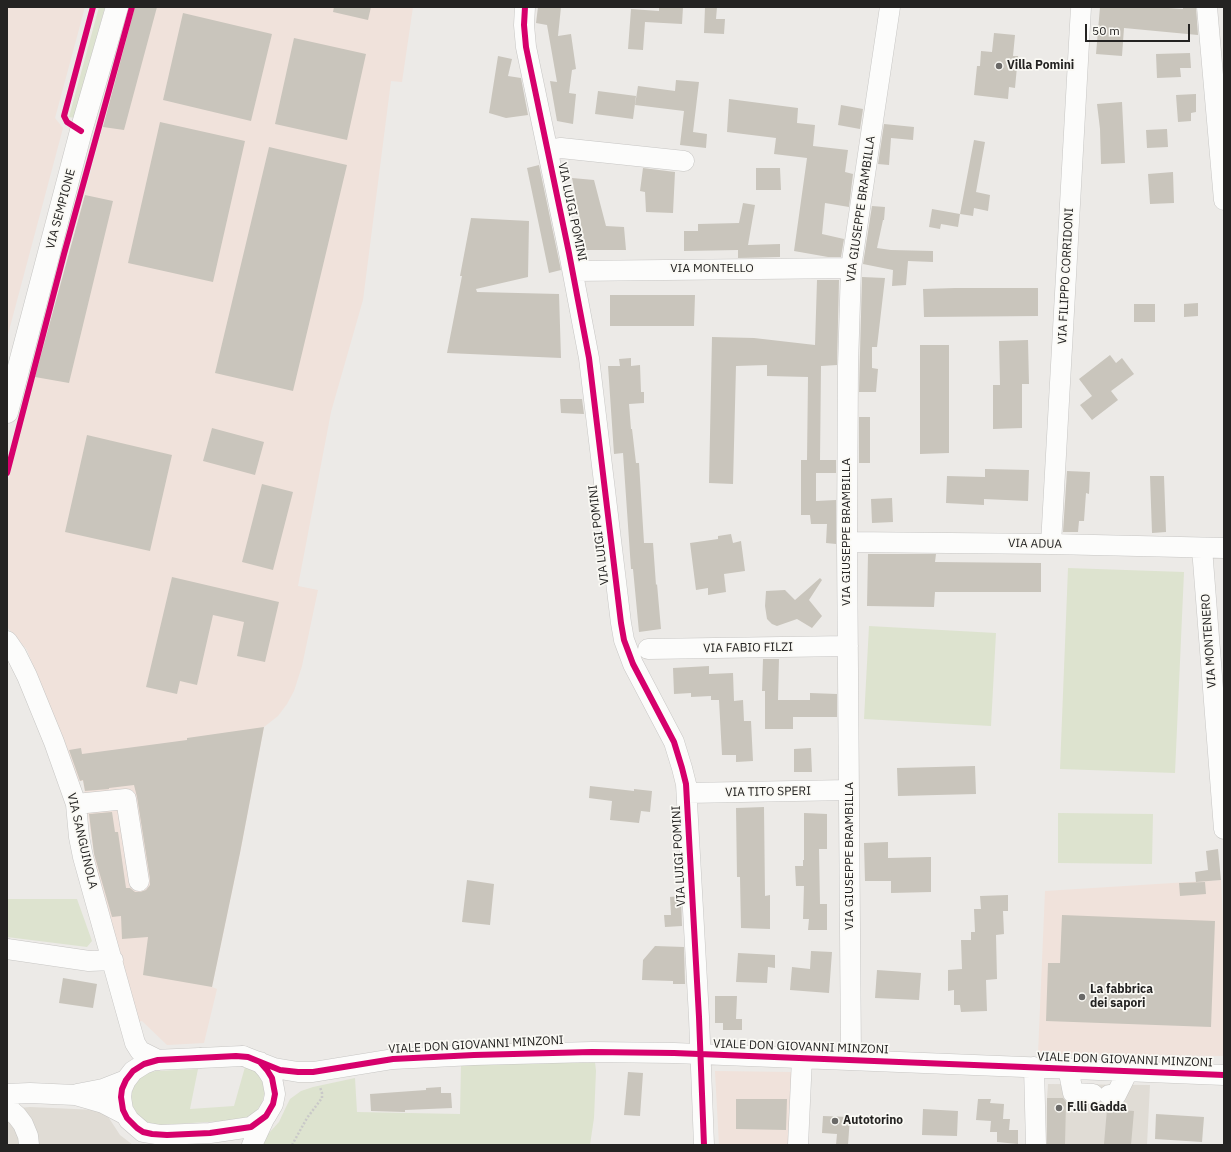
<!DOCTYPE html>
<style>
body{margin:0}
#map{position:relative;width:1231px;height:1152px;overflow:hidden;background:#eceae7;font-family:"IBM Plex Sans",sans-serif}
canvas{display:block}
.frame{position:absolute;inset:0;border:8px solid #242322;pointer-events:none}
.scale{position:absolute;left:1085px;top:24px;width:105px;height:18px;box-sizing:border-box;border:2px solid #242322;border-top:0;padding-left:5px;font-size:12px;line-height:14px;white-space:nowrap;color:#242322;-webkit-text-stroke:3px #faf9f4;paint-order:stroke}
</style>
<div id="map">
<canvas width="1231" height="1152"></canvas>
<div class="frame"></div>
<div class="scale">50 m</div>
</div>
<script>
const ctx = document.querySelector('canvas').getContext('2d');
ctx.lineJoin = 'round';
function fill(path, color) {
  ctx.fillStyle = color;
  ctx.fill(path, 'evenodd');
}
function toPath(rows) {
  const path = new Path2D();
  for (const r of rows) {
    path.moveTo(r[0], r[1]);
    for (let i = 2; i < r.length; i += 2) path.lineTo(r[i], r[i + 1]);
  }
  return path;
}
function strokePath(path, color, width, dash) {
  ctx.strokeStyle = color;
  ctx.lineWidth = width;
  ctx.lineCap = dash ? 'butt' : 'round';
  ctx.setLineDash(dash || []);
  ctx.stroke(path);
}
function drawText(font, color, halo, rows, align = 'center') {
  ctx.font = font + ' "IBM Plex Sans",sans-serif';
  ctx.lineWidth = 3.5;
  ctx.setLineDash([]);
  ctx.textBaseline = 'middle';
  ctx.strokeStyle = halo;
  ctx.fillStyle = color;
  for (const [text, x, y, turn = 0] of rows) {
    ctx.save();
    ctx.translate(x, y);
    ctx.rotate((+turn || 0) * Math.PI / 180);
    ctx.textAlign = isNaN(turn) ? turn : align;
    if (halo) ctx.strokeText(text, 0, 0);
    ctx.fillText(text, 0, 0);
    ctx.restore();
  }
}
fill(toPath([
 [1048,1084,1150,1085,1147,1145,1046,1145,1047,1098],
 [30,1107,97,1110,107,1115,120,1135,133,1145,7,1145,7,1109]
]), '#e0dcd5');
fill(toPath([
 [7,7,85,7,55,118,63,128,7,338],
 [135,7,413,7,402,82,391,81,363,300,331,412,298,586,318,590,302,666,294,691,287,704,278,716,264,727,240,853,212,987,217,989,204,1043,167,1045,142,1021,138,1022,97,875,83,781,78,781,27,650,7,627,7,484],
 [1221,880,1224,938,1224,1056,1038,1054,1045,891],
 [715,1071,793,1072,790,1145,719,1145]
]), '#f0e2db');
fill(toPath([
 [99,7,105,7,74,118,69,117],
 [1068,568,1184,572,1175,773,1060,769],
 [869,626,996,633,991,726,864,719],
 [1058,813,1153,814,1152,864,1058,863],
 [7,899,77,899,92,941,87,947,7,937],
 [595,1062,596,1071,594,1118,590,1145,262,1145,268,1134,279,1122,286,1107,290,1099,301,1091,313,1087,355,1078,357,1112,460,1114,461,1065],
 [245,1067,251,1069,258,1073,262,1079,264,1086,264,1095,262,1103,254,1114,248,1117,240,1120,159,1125,145,1122,138,1115,132,1105,131,1096,133,1088,138,1080,144,1074,156,1071,198,1069,190,1109,234,1106]
]), '#dde3cf');
fill(toPath([
 [135,7,157,7,124,130,103,127],
 [334,7,371,7,368,20,333,12],
 [538,7,561,7,558,36,571,34,576,69,572,70,569,93,576,94,573,124,557,121,550,81,557,82,547,25,536,23],
 [659,7,683,7,682,24,645,22,643,50,628,49,631,9,659,11],
 [705,7,717,7,716,19,725,19,724,34,704,33],
 [1100,7,1154,7,1183,9,1183,7,1196,7,1198,35,1124,28,1122,56,1096,54],
 [183,13,272,34,251,121,163,100],
 [994,33,1015,35,1013,56,1018,56,1015,88,1009,87,1008,99,974,95,977,66,980,66,981,51,992,52],
 [294,38,366,54,347,140,275,124],
 [1190,53,1191,68,1180,68,1181,77,1157,78,1156,54],
 [498,56,512,59,508,76,521,78,528,115,506,118,489,113],
 [676,80,699,82,693,132,707,134,706,148,680,145,684,111,635,105,638,86,675,91],
 [598,91,636,96,633,119,595,114],
 [1196,94,1196,112,1191,113,1191,121,1178,122,1176,95],
 [729,99,798,108,797,123,815,125,813,146,848,150,845,172,853,174,849,207,825,203,822,234,844,239,841,257,828,257,794,251,807,158,774,154,776,138,727,132],
 [1122,102,1125,163,1101,164,1100,129,1097,104],
 [841,105,863,109,860,129,838,125],
 [160,122,245,141,213,282,128,263],
 [884,124,914,127,913,140,891,138,889,165,878,164],
 [1167,129,1168,147,1147,148,1146,130],
 [974,140,985,142,976,192,990,195,988,211,974,208,973,216,960,214],
 [269,147,347,165,293,391,215,373],
 [539,165,561,270,549,273,527,168],
 [643,168,675,172,673,213,646,212,645,192,640,191],
 [756,168,780,168,781,190,756,190],
 [1173,172,1174,203,1150,204,1148,174],
 [572,178,594,180,606,226,624,227,626,250,586,250],
 [85,195,113,201,69,383,35,377],
 [743,203,755,205,748,245,780,244,780,257,738,258,738,250,684,251,684,231,698,231,698,224,739,223],
 [872,206,885,207,884,220,883,220,877,248,891,250,933,251,933,262,908,261,906,285,892,286,893,270,863,264],
 [932,209,960,214,958,227,941,224,940,229,929,227],
 [471,218,529,221,528,277,476,289,477,292,559,294,561,358,447,353,462,276,460,276],
 [862,277,885,278,877,347,872,347,872,368,878,369,876,392,859,392],
 [817,280,839,280,837,365,821,366,820,460,836,460,836,473,816,473,816,501,836,500,836,544,826,543,827,524,811,524,810,515,801,515,801,460,807,460,808,377,767,376,767,365,736,366,733,484,709,483,712,337,754,338,815,345],
 [955,288,1038,288,1038,316,924,317,923,289],
 [610,295,695,295,694,326,610,326],
 [1198,303,1198,316,1184,317,1184,304],
 [1134,304,1155,304,1155,322,1134,322],
 [1028,340,1029,384,1022,384,1022,428,993,429,993,385,1000,385,999,341],
 [920,345,949,345,949,453,920,454],
 [1110,355,1116,363,1122,358,1134,374,1111,391,1118,400,1092,420,1080,405,1092,396,1079,379],
 [631,358,631,366,640,365,641,392,644,392,644,403,629,404,631,429,632,429,636,463,639,463,644,543,653,543,656,585,657,584,661,629,639,632,633,569,631,569,623,453,614,454,608,366,620,366,619,359],
 [560,399,582,399,584,414,561,413],
 [859,417,870,417,870,463,859,463],
 [212,428,264,442,255,475,203,461],
 [87,435,172,455,150,551,65,532],
 [985,469,1029,470,1028,501,984,499,984,505,946,503,947,476,985,477],
 [1067,471,1090,472,1089,494,1086,493,1084,521,1079,521,1078,532,1063,532],
 [1150,476,1164,476,1166,532,1152,533],
 [262,484,293,492,273,570,242,562],
 [892,498,893,522,872,523,871,499],
 [731,534,733,543,741,541,745,571,724,574,726,592,708,595,708,588,696,590,690,543,718,539,718,536],
 [868,554,936,554,935,562,1041,563,1041,592,935,592,934,607,867,606],
 [172,577,279,602,265,662,237,656,244,622,213,615,197,685,180,681,177,694,146,687],
 [820,578,822,580,809,600,822,616,812,628,797,619,777,626,772,624,767,619,765,606,766,591,785,590,795,600],
 [763,659,779,659,778,700,810,700,810,693,837,694,837,717,793,717,793,729,765,729,765,691,762,691],
 [709,666,709,674,733,673,734,701,743,700,744,721,751,721,753,761,736,762,736,755,722,755,719,700,711,700,711,696,691,697,691,693,674,694,673,668],
 [264,727,240,853,212,987,143,975,148,937,122,939,121,916,112,917,94,854,89,814,112,812,115,832,118,832,126,888,130,888,135,892,140,892,146,890,150,885,150,879,137,797,134,785,109,788,109,789,85,791,83,780,80,781,69,750,81,748,82,754,187,740,187,738],
 [811,748,812,772,794,772,794,749],
 [975,766,976,794,898,796,897,768],
 [590,786,634,791,634,789,652,791,650,812,641,811,639,823,610,820,612,801,589,798],
 [764,807,765,896,770,895,770,929,741,928,740,877,737,877,736,808],
 [804,813,827,814,827,849,819,849,820,904,827,904,827,930,808,930,809,919,803,919,804,886,796,886,795,866,803,866,803,860,804,860],
 [888,842,888,858,931,857,931,892,891,893,891,881,865,881,864,843],
 [1218,849,1221,880,1196,882,1195,872,1208,870,1206,851],
 [467,880,494,884,490,925,462,922],
 [1205,882,1206,894,1180,896,1179,883],
 [1008,895,1008,911,1003,911,1004,934,996,935,997,979,986,980,987,1011,961,1012,960,1005,954,1005,954,990,948,991,948,970,962,969,961,940,971,940,971,932,975,932,974,909,981,909,980,896],
 [681,896,682,926,665,927,664,915,671,915,670,897],
 [1062,915,1215,921,1211,1027,1046,1021,1048,963,1060,963],
 [655,946,684,947,685,984,673,984,673,981,642,980,643,960],
 [811,951,832,952,829,993,790,990,792,967,810,969],
 [738,953,775,955,775,968,768,967,767,983,736,982],
 [877,970,921,973,919,1000,875,998],
 [63,978,97,984,93,1008,59,1003],
 [715,996,737,996,736,1019,742,1019,742,1030,723,1030,723,1023,715,1023],
 [628,1072,643,1073,640,1116,624,1115],
 [441,1087,441,1093,451,1093,452,1108,405,1110,405,1112,371,1111,370,1094,426,1090,426,1088],
 [1047,1098,1063,1098,1066,1102,1065,1145,1047,1145],
 [736,1099,787,1099,786,1130,736,1129],
 [978,1099,991,1099,990,1103,1004,1104,1003,1119,1010,1119,1009,1130,1018,1130,1018,1144,997,1142,997,1132,990,1132,991,1121,976,1120],
 [923,1109,958,1111,957,1136,922,1135],
 [1107,1109,1134,1111,1131,1145,1104,1144],
 [1156,1114,1204,1117,1202,1142,1155,1139],
 [823,1116,850,1117,848,1145,836,1145,837,1134,822,1133]
]), '#c9c5bc');
const minor = toPath([
 [525,7,524,25,526,47,569,253,589,358,621,623,624,640,633,664,674,742,682,768,686,784,699,1017,704,1145],
 [1207,7,1224,200],
 [548,150,561,148,684,161],
 [573,271,851,268],
 [847,542,1051,544,1224,548],
 [1051,544,1081,7],
 [1202,548,1224,829],
 [7,641,16,654,27,676,54,742,76,804,79,837,83,857,135,1043,140,1051,158,1060],
 [648,649,848,646],
 [687,793,849,790],
 [76,804,126,799,139,881],
 [7,949,89,961,113,960],
 [243,1056,274,1068,298,1072,313,1072,393,1059,474,1055,592,1052,674,1053,1224,1075],
 [200,1058,154,1060,144,1064,133,1071,126,1080,122,1089,121,1097,123,1110,129,1120,143,1132,161,1135,210,1133,251,1127,266,1116,273,1104,275,1094,272,1078,267,1070,260,1062],
 [851,1060,847,542,848,366,851,268,890,7],
 [1034,1067,1036,1145],
 [1068,1068,1073,1093,1093,1094],
 [7,1094,30,1093,75,1095,103,1103,126,1115],
 [77,1094,103,1089,126,1080],
 [1109,1095,1116,1095,1128,1071],
 [7,1107,17,1116,23,1124,28,1136,29,1145],
 [252,1145,264,1119],
 [798,1145,802,1058]
]);
const major = toPath([
 [7,412,81,131,117,7]
]);
strokePath(minor, '#c7c6c4', 21);
strokePath(major, '#c7c6c4', 23);
strokePath(toPath([
 [292,1145,307,1118,322,1098,322,1093,320,1087]
]), '#c9c8c8', 2.5, [2, 2]);
strokePath(minor, '#fcfcfb', 20);
strokePath(major, '#fcfcfb', 22);
const minorBridge = toPath([
 [200,1058,243,1056]
]);
strokePath(minorBridge, '#c7c6c4', 21, []);
strokePath(minorBridge, '#fcfcfb', 20);
strokePath(toPath([
 [525,7,524,25,526,47,569,253,589,358,621,623,624,640,633,664,674,742,682,768,686,784,699,1017,704,1145],
 [81,131,67,122,64,116,93,7],
 [7,473,64,254,132,7],
 [260,1062,267,1070,272,1078,275,1094,273,1104,266,1116,251,1127,210,1133,167,1135,152,1134,143,1132,137,1128,127,1118,123,1110,121,1097,122,1089,126,1080,133,1071,144,1064,158,1060,236,1056,248,1057,280,1070,298,1072,313,1072,393,1059,474,1055,592,1052,674,1053,1224,1075]
]), '#d6006c', 6);
for (const [x, y, r, color] of [
 [999,66,4,"#6a6967"],
 [1082,997,4,"#6a6967"],
 [1059,1108,4,"#6a6967"],
 [835,1121,4,"#6a6967"]
]) {
  const dot = new Path2D();
  dot.arc(x, y, r, 0, 2 * Math.PI);
  ctx.fillStyle = color;
  ctx.fill(dot);
  strokePath(dot, '#faf9f4', 1.5);
}
drawText('bold 12px', '#242322', '#faf9f4', [
 ["Villa Pomini",1007,66],
 ["La fabbrica",1090,990],
 ["dei sapori",1090,1004],
 ["F.lli Gadda",1067,1108],
 ["Autotorino",843,1121]
], 'left');
drawText('12px', '#242322', '#faf9f4', [
 ["VIA SEMPIONE",61,209,-75],
 ["VIA GIUSEPPE BRAMBILLA",861,209,-82],
 ["VIA LUIGI POMINI",572,212,78],
 ["VIA MONTELLO",712,269],
 ["VIA FILIPPO CORRIDONI",1066,276,-87],
 ["VIA GIUSEPPE BRAMBILLA",847,532,-90],
 ["VIA LUIGI POMINI",599,535,-97],
 ["VIA ADUA",1035,544,1],
 ["VIA MONTENERO",1209,641,-94],
 ["VIA FABIO FILZI",748,648,-1],
 ["VIA TITO SPERI",768,792,-1],
 ["VIA SANGUINOLA",82,841,77],
 ["VIA LUIGI POMINI",679,856,-93],
 ["VIA GIUSEPPE BRAMBILLA",850,856,-90],
 ["VIALE DON GIOVANNI MINZONI",476,1045,-3],
 ["VIALE DON GIOVANNI MINZONI",801,1047,2],
 ["VIALE DON GIOVANNI MINZONI",1125,1060,2]
]);
</script>
